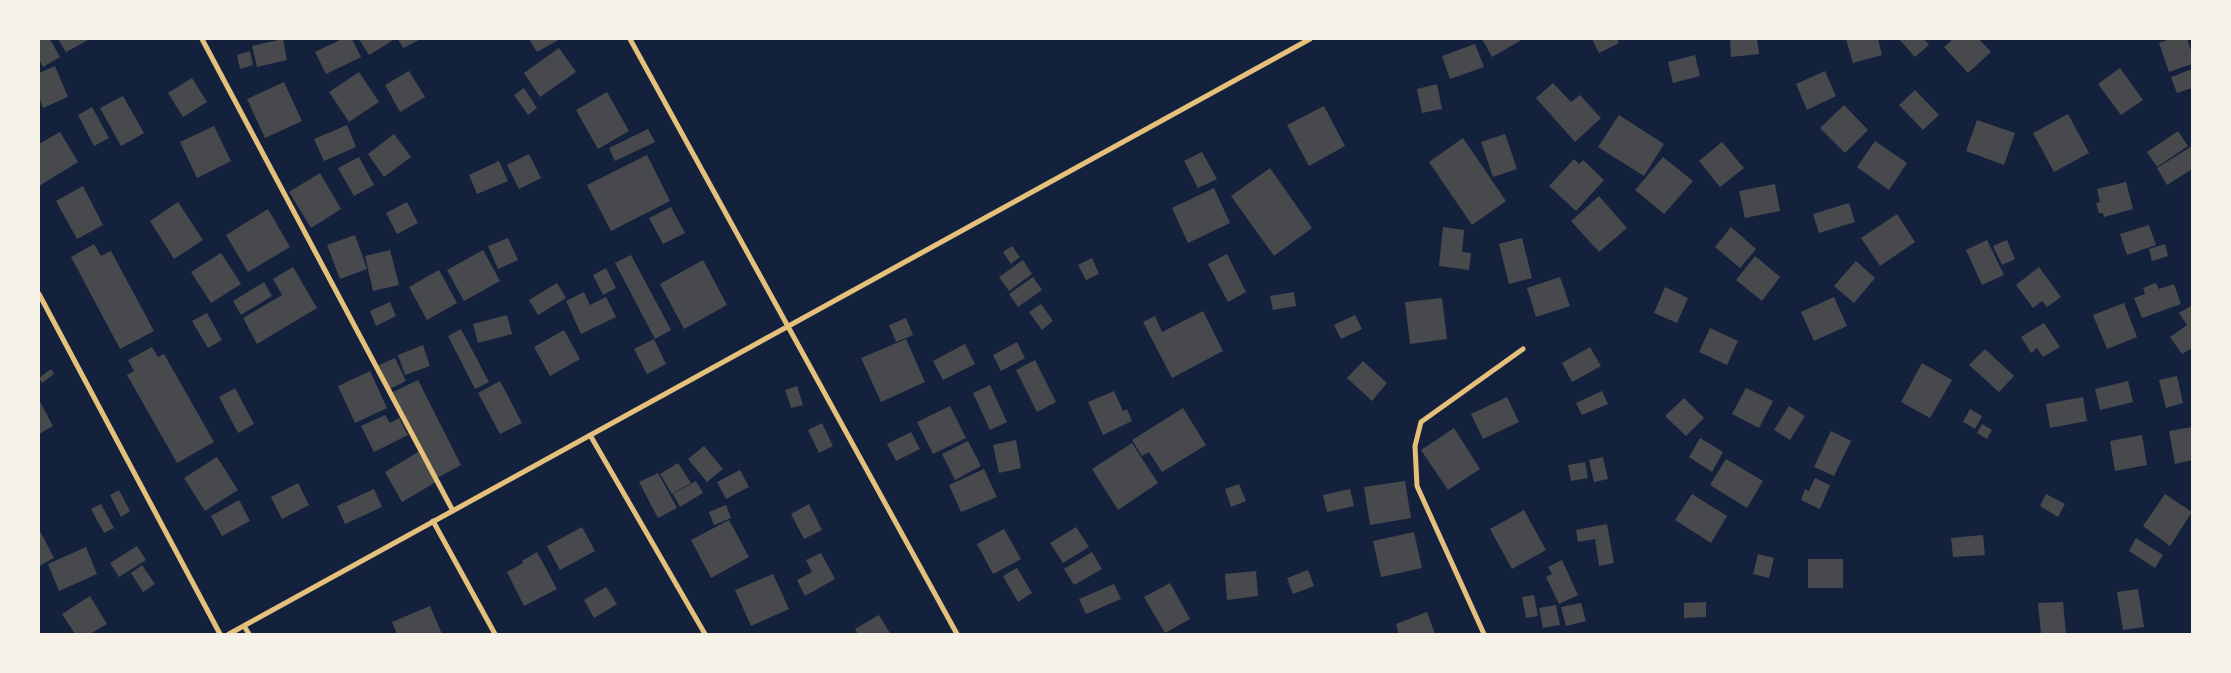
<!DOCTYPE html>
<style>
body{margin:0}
#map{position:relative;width:2231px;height:673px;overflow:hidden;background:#14213d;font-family:"Archivo Narrow",sans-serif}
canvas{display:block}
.frame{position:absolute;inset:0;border:40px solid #f6f1e7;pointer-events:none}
</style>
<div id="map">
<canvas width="2231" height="673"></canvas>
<div class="frame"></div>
</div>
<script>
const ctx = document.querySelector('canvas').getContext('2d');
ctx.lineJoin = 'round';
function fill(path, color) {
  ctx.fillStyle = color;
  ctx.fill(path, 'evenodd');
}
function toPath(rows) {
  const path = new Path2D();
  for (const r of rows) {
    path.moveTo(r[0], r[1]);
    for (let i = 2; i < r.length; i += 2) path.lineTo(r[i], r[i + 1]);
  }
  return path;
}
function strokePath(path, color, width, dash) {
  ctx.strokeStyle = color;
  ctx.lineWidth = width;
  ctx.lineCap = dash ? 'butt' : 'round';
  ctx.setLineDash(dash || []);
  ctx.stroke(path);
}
fill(toPath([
 [39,39,50,39,60,57,43,67,39,59],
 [58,39,90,39,66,52],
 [283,39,287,60,257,67,252,46],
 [342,39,352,39,361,57,326,74,315,52],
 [359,39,390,39,392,41,369,55],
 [398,39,421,39,403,48],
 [529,39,560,39,537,52],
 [1482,39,1519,39,1520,41,1492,57],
 [1592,39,1617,39,1619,43,1599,53],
 [1730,39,1757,39,1759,54,1731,57],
 [1846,39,1878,39,1882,55,1853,63],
 [1899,39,1924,39,1929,45,1915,57],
 [1953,39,1979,39,1991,52,1968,73,1944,47],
 [2170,39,2187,39,2192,53,2192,64,2169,72,2159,43],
 [1475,44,1484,67,1450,79,1442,56],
 [559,48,576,72,540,97,524,73],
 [250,51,253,65,240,69,237,55],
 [1695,55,1700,76,1673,83,1668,62],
 [55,66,68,97,43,108,39,97,39,73],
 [2120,68,2143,100,2121,115,2098,84],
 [2192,69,2192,88,2177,93,2171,77],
 [409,71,425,97,400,112,385,85],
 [1825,71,1836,96,1807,110,1796,84],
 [359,72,379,102,349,122,329,92],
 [192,78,207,102,183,117,168,93],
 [284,82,302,121,265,138,247,99],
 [1553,83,1571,102,1580,95,1601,118,1575,142,1536,98],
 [1437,84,1442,109,1422,113,1417,89],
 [524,88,537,108,528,115,514,95],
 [1915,90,1939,115,1923,130,1899,105],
 [607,92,629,131,598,149,576,110],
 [123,96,144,133,121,146,100,108],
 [1844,105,1868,130,1845,153,1820,128],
 [1324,106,1345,146,1309,166,1287,125],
 [92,107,109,138,94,146,78,115],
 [2068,114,2089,153,2054,172,2033,133],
 [1619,115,1664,144,1644,176,1598,147],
 [1977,120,2015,133,2004,165,1966,151],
 [347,125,356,147,324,161,314,139],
 [214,126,231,161,197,178,180,142],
 [648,129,655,142,615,161,609,148],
 [2178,131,2188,146,2157,167,2147,152],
 [60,132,78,162,39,186,39,144],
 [394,134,411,157,384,177,368,154],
 [1505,134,1517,169,1493,177,1481,142],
 [1463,138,1506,201,1472,225,1429,162],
 [1875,141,1907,163,1889,190,1857,167],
 [1722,142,1744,168,1720,187,1699,161],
 [2192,146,2192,169,2167,185,2157,168],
 [1202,152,1217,179,1198,188,1184,161],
 [529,154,541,178,519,189,507,165],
 [647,155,670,201,611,231,587,185],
 [359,157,374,185,354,196,338,168],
 [1663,157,1693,181,1664,214,1635,190],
 [1574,159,1579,164,1583,160,1604,180,1576,211,1549,186],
 [499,161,508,181,477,194,469,175],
 [1270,168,1312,228,1274,256,1231,196],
 [320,173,341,209,311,228,289,192],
 [2126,182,2133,209,2104,217,2103,213,2099,213,2096,203,2100,202,2097,189],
 [1775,184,1780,211,1745,218,1739,191],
 [83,186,103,225,77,239,56,201],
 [1214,188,1230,223,1188,243,1172,208],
 [1599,196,1627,228,1599,252,1571,221],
 [178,202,203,240,174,259,150,221],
 [407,202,418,223,397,234,386,213],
 [1849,203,1855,222,1819,233,1813,214],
 [671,207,685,233,663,244,649,218],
 [268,209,290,247,248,272,226,235],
 [1897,214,1915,242,1880,266,1861,238],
 [2149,225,2156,245,2127,255,2120,234],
 [1443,227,1464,230,1462,252,1471,253,1469,270,1439,266],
 [1731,227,1756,249,1740,268,1715,247],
 [355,235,367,269,340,279,327,245],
 [508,238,518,260,498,269,488,246],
 [1522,238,1532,278,1509,284,1499,244],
 [1987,240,2004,275,1982,285,1966,250],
 [2007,240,2015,259,2002,265,1993,246],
 [94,244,101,256,111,251,154,331,120,349,71,257],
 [2165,244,2168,256,2152,261,2149,249],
 [1012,246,1020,257,1011,264,1003,252],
 [390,250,399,285,373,291,365,256],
 [483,250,500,281,464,301,447,270],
 [221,253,241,284,211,303,191,272],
 [1227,254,1246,292,1228,302,1208,264],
 [631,255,671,330,655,339,615,263],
 [1755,256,1780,277,1762,301,1736,280],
 [1092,258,1099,274,1086,280,1078,265],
 [703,260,727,305,684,329,660,284],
 [1023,260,1032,274,1009,291,999,277],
 [1856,261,1875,278,1854,303,1834,286],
 [293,267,317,308,257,344,243,318,282,295,273,279],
 [2039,267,2061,297,2047,307,2042,301,2033,308,2016,285],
 [606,268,616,288,603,295,593,275],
 [439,270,457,303,427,320,409,287],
 [1033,277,1042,290,1018,307,1009,294],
 [1560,277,1570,306,1536,317,1527,288],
 [264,282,272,296,241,315,233,301],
 [557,283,566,298,538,315,529,300],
 [2156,283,2159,289,2174,284,2181,304,2142,318,2134,298,2145,294,2143,288],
 [1665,287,1688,298,1677,323,1654,313],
 [584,292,590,305,606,297,616,317,581,334,566,301],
 [1294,292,1296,306,1273,310,1270,296],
 [1834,297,1847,326,1814,341,1801,312],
 [1442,298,1447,339,1410,344,1405,302],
 [390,302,396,316,376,326,370,311],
 [2124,303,2137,337,2107,349,2093,315],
 [1041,304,1053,321,1042,330,1029,312],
 [2192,305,2192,348,2182,354,2170,337,2187,325,2179,313],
 [1203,311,1223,351,1172,378,1143,322,1155,316,1162,332],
 [207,313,222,340,208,348,192,321],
 [507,315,512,334,478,343,473,324],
 [1355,315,1362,329,1341,339,1334,325],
 [906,318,913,335,896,342,889,325],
 [2044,323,2060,347,2043,357,2037,348,2031,353,2021,337],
 [1710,328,1738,341,1727,365,1699,352],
 [461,329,489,382,475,389,448,336],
 [564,330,580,359,550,376,534,347],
 [654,339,666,364,647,374,634,349],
 [906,339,925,382,881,402,861,358],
 [1017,342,1025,358,1001,371,993,355],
 [965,344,975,364,943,380,933,361],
 [423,345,430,366,405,375,398,355],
 [152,347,158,357,164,354,214,442,177,463,127,375,134,371,128,360],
 [1590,347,1601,366,1572,382,1562,363],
 [1985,349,2014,376,1999,392,1969,365],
 [395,358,406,381,390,389,379,365],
 [1035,360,1056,402,1037,412,1016,370],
 [1363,361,1387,383,1372,401,1347,378],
 [1922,363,1952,380,1930,418,1901,402],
 [51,369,54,374,42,383,39,378],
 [370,371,387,408,355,423,338,386],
 [2177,376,2183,403,2166,408,2159,380],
 [418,380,461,465,437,478,393,392],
 [500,381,522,423,500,434,478,393],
 [2128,381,2133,402,2100,410,2095,389],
 [990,385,1007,422,990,430,973,393],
 [797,386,803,405,791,408,785,390],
 [235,388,254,424,238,433,219,397],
 [1746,388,1773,401,1759,428,1732,414],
 [1114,391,1123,411,1127,409,1132,421,1103,435,1088,402],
 [1602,391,1608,404,1582,415,1576,403],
 [1507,397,1519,422,1483,439,1471,414],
 [2083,397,2087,421,2050,428,2046,404],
 [1684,398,1704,418,1686,436,1665,416],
 [39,400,53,426,39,434],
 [950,406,966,438,933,454,917,422],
 [1789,406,1805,416,1790,440,1774,430],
 [1183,408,1206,445,1162,472,1149,452,1142,456,1132,440],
 [1970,409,1982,416,1975,429,1963,422],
 [385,415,390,423,399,418,408,435,374,452,361,426],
 [822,423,833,446,819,453,808,430],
 [1982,424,1992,430,1987,439,1977,433],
 [2192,427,2192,460,2175,464,2169,431],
 [1454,428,1480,469,1448,490,1421,450],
 [1831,431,1851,441,1834,476,1814,467],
 [911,432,920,449,896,461,887,444],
 [2142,435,2147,465,2115,471,2110,441],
 [1700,438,1723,452,1712,472,1689,457],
 [1016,440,1021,468,999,473,993,445],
 [968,441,981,466,955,480,942,454],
 [1132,443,1158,483,1118,510,1092,469],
 [704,446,723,469,707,482,688,459],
 [418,452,436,482,402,502,385,472],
 [217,457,238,490,205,511,184,478],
 [1603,457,1608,479,1594,482,1589,460],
 [1726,459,1763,481,1747,508,1710,485],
 [1585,462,1588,478,1571,481,1568,465],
 [678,463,691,483,672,494,660,474],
 [984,469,997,497,961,512,949,485],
 [740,470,749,487,726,499,717,482],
 [658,473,677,508,658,518,639,482],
 [1815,478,1830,485,1820,509,1801,500,1805,489,1809,491],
 [696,481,703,493,680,507,673,494],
 [1405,481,1411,518,1370,525,1364,487],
 [298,483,309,505,282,519,271,497],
 [1239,484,1246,501,1231,507,1225,489],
 [374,489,382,507,345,524,337,506],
 [1350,489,1354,506,1327,512,1323,495],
 [119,490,130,511,121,517,110,495],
 [1692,494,1727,516,1711,543,1675,520],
 [2046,494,2065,504,2058,517,2040,506],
 [2165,494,2192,512,2170,546,2143,526],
 [239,500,250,521,222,536,211,516],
 [101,504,114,528,104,533,91,509],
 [809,504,822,530,804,539,791,514],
 [726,505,731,518,714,525,709,512],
 [1524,510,1546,550,1512,569,1490,529],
 [729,520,749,557,711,578,691,540],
 [1607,524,1614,563,1599,566,1595,539,1578,542,1576,530],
 [582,527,595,551,560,570,547,546],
 [1076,527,1089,547,1063,563,1050,543],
 [39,529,54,558,39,566],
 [1004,529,1021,559,993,574,977,544],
 [1414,532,1422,568,1381,577,1373,541],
 [1983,535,1985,555,1953,557,1951,538],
 [2136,538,2163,555,2155,568,2129,551],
 [137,546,146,560,119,577,110,563],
 [86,547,97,574,59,591,48,564],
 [537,552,557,589,524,606,507,572,523,563,522,561],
 [1092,552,1102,569,1074,585,1064,569],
 [821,553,835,579,805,596,797,580,812,572,806,560],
 [1758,554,1774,558,1769,578,1753,574],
 [1808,559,1843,559,1843,588,1808,588],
 [1562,560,1578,595,1559,604,1546,577,1552,574,1548,567],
 [142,565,155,584,143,592,131,573],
 [1017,568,1032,593,1018,602,1003,576],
 [1308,570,1314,586,1293,594,1287,578],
 [1256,571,1258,596,1227,600,1225,574],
 [773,574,789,609,751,626,735,590],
 [1170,583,1190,619,1165,633,1144,597],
 [1114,584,1121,599,1086,614,1079,599],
 [606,587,617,604,594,618,584,600],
 [2138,589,2144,627,2123,630,2117,592],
 [1534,595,1538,616,1526,618,1522,597],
 [90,596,107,624,90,634,75,634,62,614],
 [1706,602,1706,617,1684,618,1684,603],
 [2063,602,2066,634,2041,634,2038,603],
 [1581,603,1586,621,1566,626,1561,607],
 [1556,605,1560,625,1543,628,1539,608],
 [430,606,442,634,397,634,392,622],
 [1427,612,1435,634,1399,634,1396,624],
 [879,615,890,633,858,634,855,629]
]), '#48494c');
strokePath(toPath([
 [202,39,453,511],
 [630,39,957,634],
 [39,294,220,634],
 [590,435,705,634],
 [433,521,495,634],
 [244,626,249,634],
 [229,634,1310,39],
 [1484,634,1417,486,1415,446,1421,422,1523,349]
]), '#e5c07b', 5);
</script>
